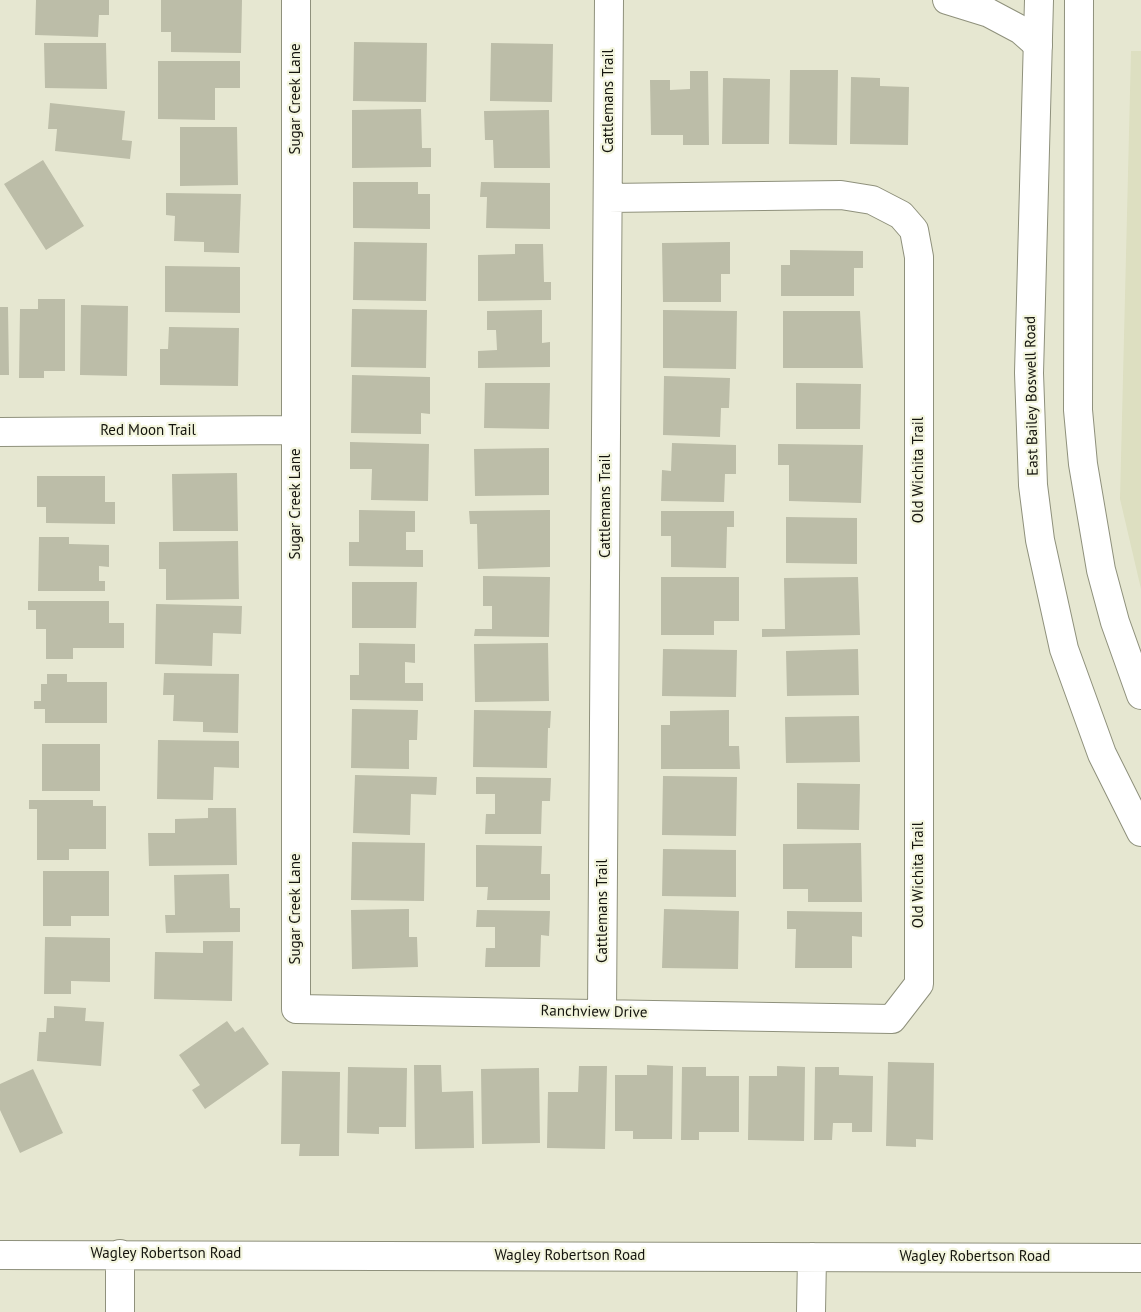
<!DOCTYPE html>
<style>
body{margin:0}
canvas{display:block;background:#e6e7d1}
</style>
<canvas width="1141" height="1312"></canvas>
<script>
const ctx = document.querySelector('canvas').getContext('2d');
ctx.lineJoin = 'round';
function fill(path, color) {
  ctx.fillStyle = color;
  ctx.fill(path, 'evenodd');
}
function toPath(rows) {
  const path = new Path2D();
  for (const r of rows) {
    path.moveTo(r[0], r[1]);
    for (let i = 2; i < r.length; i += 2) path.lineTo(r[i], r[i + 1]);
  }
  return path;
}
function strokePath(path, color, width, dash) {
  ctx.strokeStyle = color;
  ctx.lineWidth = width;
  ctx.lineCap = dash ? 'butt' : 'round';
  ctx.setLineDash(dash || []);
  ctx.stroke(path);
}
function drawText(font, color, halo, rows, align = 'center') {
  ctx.font = font + ' "PT Sans",sans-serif';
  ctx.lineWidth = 4.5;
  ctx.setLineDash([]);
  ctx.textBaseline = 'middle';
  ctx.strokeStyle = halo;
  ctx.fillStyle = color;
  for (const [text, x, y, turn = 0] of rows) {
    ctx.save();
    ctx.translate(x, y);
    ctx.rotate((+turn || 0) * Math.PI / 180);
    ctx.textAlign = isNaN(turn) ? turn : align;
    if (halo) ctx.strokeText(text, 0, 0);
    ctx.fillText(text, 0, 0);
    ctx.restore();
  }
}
fill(toPath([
 [1131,51,1141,51,1141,589,1120,499]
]), '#dddfc1');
fill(toPath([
 [36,0,109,0,109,15,99,15,98,37,35,35],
 [161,0,242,0,241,53,171,52,171,32,161,32],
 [354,42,427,43,426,102,353,101],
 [44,43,106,43,107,89,45,88],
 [491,43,553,44,552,102,490,101],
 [158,61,240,61,240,88,215,88,215,120,158,119],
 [790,70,838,70,837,145,789,144],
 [690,71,708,71,709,145,683,145,683,135,651,135,650,80,670,80,670,90,690,89],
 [851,77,880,78,880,86,909,87,908,145,850,144],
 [723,78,770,79,769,144,722,144],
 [50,103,125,111,122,140,132,141,130,159,55,151,57,129,48,129],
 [421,109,422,148,431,148,431,167,352,168,352,110],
 [549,110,550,168,494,168,493,140,485,140,484,111],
 [180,127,237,127,238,185,180,186],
 [43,160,84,226,46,250,4,184],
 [353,182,418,182,418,194,430,194,430,229,353,228],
 [481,182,550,183,550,229,486,228,487,197,480,197],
 [166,193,241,194,239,253,204,252,204,242,174,241,175,216,166,215],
 [354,242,427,243,426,301,353,300],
 [730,242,730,274,721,274,721,302,663,302,662,243],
 [515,244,543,244,544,282,551,282,551,300,478,301,478,255,515,254],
 [790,250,863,251,863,268,854,268,854,296,781,296,781,265,790,265],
 [165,266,240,267,240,313,165,312],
 [38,299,65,299,65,371,44,371,44,378,19,378,20,309,38,309],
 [81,305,128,306,127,376,80,375],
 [0,307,8,307,9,375,0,375],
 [352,309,427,310,426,368,351,367],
 [542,310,542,343,550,342,550,367,478,368,478,351,497,350,496,330,487,330,487,311],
 [663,310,737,311,736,369,663,368],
 [783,311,860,311,863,368,783,368],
 [169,327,239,328,238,386,160,385,160,349,168,349],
 [352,375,430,377,430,414,421,413,421,434,351,433],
 [664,376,730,378,729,408,721,408,720,437,663,435],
 [485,383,550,383,549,429,484,428],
 [796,383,861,384,860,429,796,429],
 [350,442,429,444,428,501,371,500,372,469,350,469],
 [672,443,736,445,736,474,725,474,724,502,661,501,662,470,671,471],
 [778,444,863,445,861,503,789,501,789,465,778,465],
 [549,448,549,495,475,496,474,449],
 [237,473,238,531,173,531,172,474],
 [37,476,105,476,105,502,115,502,115,524,46,523,46,507,37,507],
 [359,510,415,511,415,532,406,532,406,550,423,550,423,567,349,566,349,542,359,542],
 [550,510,550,567,478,569,477,524,470,524,469,511],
 [661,511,734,511,734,527,727,527,726,568,671,567,671,536,661,536],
 [786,517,857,518,857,564,786,563],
 [39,537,69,537,69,544,109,545,109,567,99,566,99,581,105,581,105,591,38,591],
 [238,541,239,599,166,600,166,569,159,569,159,542],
 [483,576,550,577,549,637,474,636,475,629,492,629,492,606,483,606],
 [661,577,739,577,739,621,714,621,714,635,661,635],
 [858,577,860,635,762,637,762,629,785,629,784,578],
 [352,582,417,582,416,628,352,628],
 [28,601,109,601,109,623,124,623,124,648,73,648,73,659,46,659,46,629,36,629,36,610,28,610],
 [156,604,242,606,241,634,213,633,212,666,155,664],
 [359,643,415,644,415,663,405,662,405,683,423,683,423,701,350,700,350,675,359,675],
 [548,643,549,701,475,702,474,644],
 [663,649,737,650,736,697,662,696],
 [858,649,859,695,787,696,786,651],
 [164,673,239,674,238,733,203,732,203,722,173,721,174,695,163,695],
 [47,674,67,674,67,682,107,682,107,723,45,723,45,709,34,709,34,701,41,701,41,684,47,684],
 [352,709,418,710,417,740,409,740,409,769,351,768],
 [474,710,551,711,550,728,548,728,547,768,473,767],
 [729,710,729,746,739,746,740,769,661,769,661,725,670,725,670,711],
 [859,716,860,762,786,763,785,717],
 [158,740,239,741,239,768,214,767,213,800,157,799],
 [42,744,100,744,100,791,42,791],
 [355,775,437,777,436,795,411,794,410,835,353,833],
 [663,776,737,777,736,836,662,835],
 [476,777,551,778,550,801,542,801,541,834,485,834,486,814,495,814,495,794,476,794],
 [797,783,860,784,859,830,797,829],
 [29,800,93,800,93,806,106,806,106,849,69,849,69,860,37,860,37,809,29,809],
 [208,808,236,808,237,865,149,866,148,833,175,833,175,819,208,818],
 [352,842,425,843,424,901,351,900],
 [861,843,862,902,808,902,808,889,783,889,783,844],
 [476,845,542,846,541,874,550,874,550,900,487,900,488,887,476,887],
 [663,849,736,850,736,897,662,896],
 [43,871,109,871,109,916,71,916,71,926,43,926],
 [229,874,230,908,240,908,240,932,166,933,165,915,175,915,174,875],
 [409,909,409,937,417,937,418,967,352,969,351,910],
 [664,909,739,911,738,969,662,968],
 [477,910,550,911,549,936,541,935,540,967,485,967,486,948,495,948,495,927,476,927],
 [787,911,862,912,862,937,852,936,852,968,795,968,796,929,787,929],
 [45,937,110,938,110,982,71,981,71,994,44,994],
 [203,941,233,941,232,1001,154,999,155,952,203,953],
 [54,1006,86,1008,85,1021,104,1022,101,1066,37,1061,39,1032,46,1032,47,1018,54,1018],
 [227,1021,235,1032,243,1027,269,1064,205,1109,192,1090,200,1085,179,1055],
 [888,1062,934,1063,933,1140,916,1139,916,1147,886,1146],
 [414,1065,441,1065,442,1092,473,1091,474,1148,415,1149],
 [647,1065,673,1066,672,1139,633,1139,633,1131,615,1131,615,1075,647,1075],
 [579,1066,607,1066,605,1149,547,1148,548,1092,578,1092],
 [777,1066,805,1067,804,1141,748,1140,749,1076,777,1076],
 [348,1067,407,1068,406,1127,379,1127,379,1134,347,1133],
 [682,1067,706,1067,706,1076,739,1076,739,1132,699,1132,699,1140,681,1140],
 [815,1067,839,1067,839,1075,873,1076,872,1132,852,1132,852,1123,833,1123,832,1140,814,1140],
 [539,1068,540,1143,482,1144,481,1069],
 [33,1069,63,1133,20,1153,0,1110,0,1084],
 [282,1071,340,1072,339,1156,299,1156,300,1144,281,1144]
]), '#bcbda8');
const minor = toPath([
 [296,0,296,1009,892,1019,919,984,919,257,914,230,901,215,872,200,841,195,608,198],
 [947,0,989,13,1021,30,1038,45],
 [0,432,296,430],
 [602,1012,609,0],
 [120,1254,120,1312],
 [0,1255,1141,1258],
 [811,1312,812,1257]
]);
const major = toPath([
 [1039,0,1029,373,1033,485,1040,540,1064,649,1102,754,1141,832],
 [1079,0,1078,410,1083,464,1101,570,1115,622,1141,695]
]);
strokePath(minor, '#8f917c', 30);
strokePath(major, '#8f917c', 30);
strokePath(minor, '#fff', 28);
strokePath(major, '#fff', 28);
drawText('15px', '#14140d', '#f3f5de', [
 ["Sugar Creek Lane",296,99,-90],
 ["Cattlemans Trail",609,101,-90],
 ["East Bailey Boswell Road",1032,396,-91],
 ["Red Moon Trail",148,431],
 ["Old Wichita Trail",919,470,-90],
 ["Sugar Creek Lane",296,504,-90],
 ["Cattlemans Trail",606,506,-90],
 ["Old Wichita Trail",919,875,-90],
 ["Sugar Creek Lane",296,909,-90],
 ["Cattlemans Trail",603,911,-90],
 ["Ranchview Drive",594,1012,1],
 ["Wagley Robertson Road",166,1254],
 ["Wagley Robertson Road",570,1256],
 ["Wagley Robertson Road",975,1257]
]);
</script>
